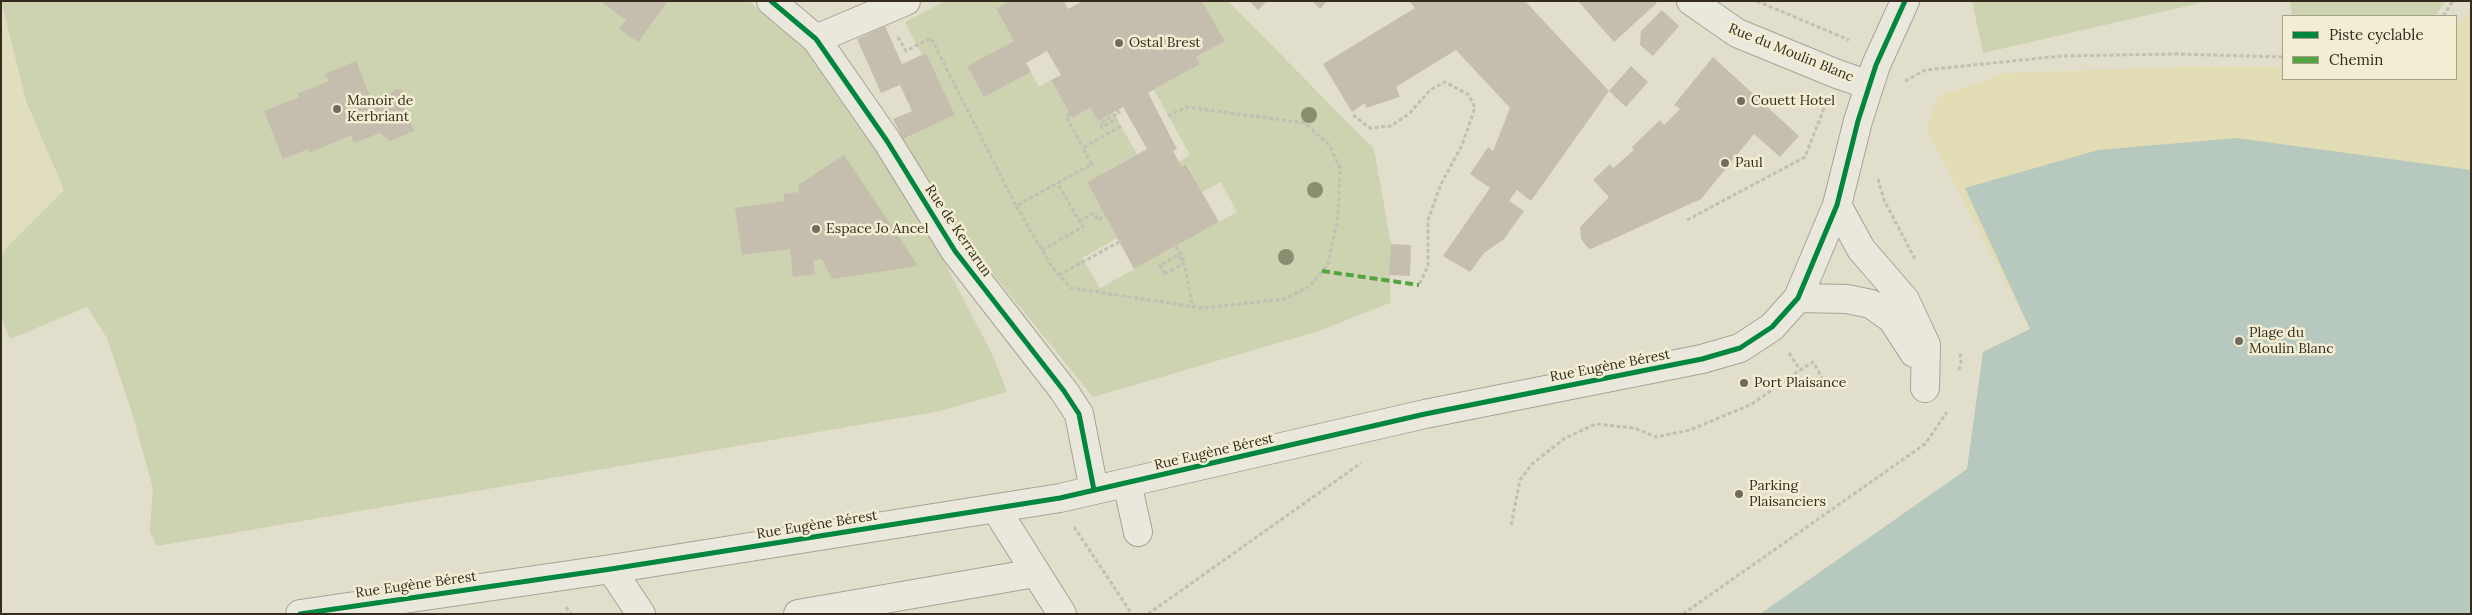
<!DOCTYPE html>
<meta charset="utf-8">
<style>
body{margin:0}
#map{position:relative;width:2472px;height:615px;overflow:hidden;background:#e2decc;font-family:Lora,serif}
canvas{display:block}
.frame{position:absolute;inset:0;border:2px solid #352c1f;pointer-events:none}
.legend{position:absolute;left:2282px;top:15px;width:175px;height:65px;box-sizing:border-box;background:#f2eed3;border:1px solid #a6a08b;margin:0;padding:6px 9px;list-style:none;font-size:15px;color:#352c1f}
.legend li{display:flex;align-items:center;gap:10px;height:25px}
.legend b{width:25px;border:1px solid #a6a08b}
</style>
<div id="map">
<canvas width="2472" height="615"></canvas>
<div class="frame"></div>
<ul class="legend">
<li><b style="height:6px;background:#00873e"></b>Piste cyclable</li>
<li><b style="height:6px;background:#53a441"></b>Chemin</li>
</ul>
</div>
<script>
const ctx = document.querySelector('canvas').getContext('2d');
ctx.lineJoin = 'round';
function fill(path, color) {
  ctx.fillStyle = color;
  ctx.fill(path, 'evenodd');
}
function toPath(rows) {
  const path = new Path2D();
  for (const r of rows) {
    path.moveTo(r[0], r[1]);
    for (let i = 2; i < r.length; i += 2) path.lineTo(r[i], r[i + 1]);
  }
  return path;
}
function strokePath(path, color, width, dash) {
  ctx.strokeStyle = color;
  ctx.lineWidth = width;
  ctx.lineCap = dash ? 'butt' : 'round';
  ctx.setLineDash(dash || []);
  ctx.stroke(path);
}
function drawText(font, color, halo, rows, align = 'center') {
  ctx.font = font + ' Lora,serif';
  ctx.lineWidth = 5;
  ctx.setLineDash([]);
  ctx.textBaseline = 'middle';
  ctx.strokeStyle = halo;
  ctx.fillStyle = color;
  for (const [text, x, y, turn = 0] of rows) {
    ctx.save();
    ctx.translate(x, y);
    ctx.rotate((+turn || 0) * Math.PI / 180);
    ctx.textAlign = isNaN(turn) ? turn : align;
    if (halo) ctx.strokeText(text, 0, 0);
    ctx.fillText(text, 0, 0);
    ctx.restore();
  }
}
fill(toPath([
 [1,6,26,101,64,190,7,247,1,255]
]), '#e0debe');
fill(toPath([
 [1,1,749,1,806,50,831,76,870,132,947,267,994,358,1007,392,940,411,157,546,150,532,153,488,131,410,107,338,87,307,10,339,1,319,1,255,7,247,64,190,26,101],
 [945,1,1010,1,996,10,1014,41,967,66,984,97,1031,72,1039,87,1051,80,1072,118,1090,108,1098,121,1113,112,1137,154,1087,182,1117,238,1082,258,1100,288,1237,212,1221,182,1202,192,1187,164,1182,167,1179,162,1190,155,1154,90,1200,64,1196,57,1225,41,1202,1,1228,1,1374,149,1391,244,1390,303,1319,331,1093,397,968,243,903,139,955,115,926,53,922,55,905,22],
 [1972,1,2209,1,1983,53],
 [2290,1,2446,1,2435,16,2292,16]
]), '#cdd2b0');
fill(toPath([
 [2471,11,2471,549,1983,352,2030,329,1926,128,1939,96,2005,73,2207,66,2283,67,2283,79,2456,79,2456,27]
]), '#e3ddb5');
fill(toPath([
 [2237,138,2471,170,2471,614,1760,614,1967,469,1983,352,2030,329,1965,188,2098,150]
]), '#b7c8bf');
fill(toPath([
 [600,1,668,1,638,42,619,29,626,20],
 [1010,1,1064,1,1068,9,1083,1,1202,1,1225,41,1196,57,1200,64,1148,93,1177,149,1173,151,1182,167,1186,164,1219,222,1134,269,1087,182,1147,149,1123,107,1098,121,1090,108,1072,118,1051,80,1061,75,1047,51,1026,63,1031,72,984,97,967,66,1014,41,996,9],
 [1249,1,1267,1,1258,10],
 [1312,1,1327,1,1320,9],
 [1409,1,1525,1,1609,91,1531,201,1517,190,1509,201,1524,211,1504,239,1484,253,1470,272,1443,256,1490,188,1470,174,1488,147,1493,151,1510,108,1456,50,1396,87,1400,97,1366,108,1365,103,1352,112,1323,64,1415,8],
 [1578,1,1655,1,1657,3,1614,42],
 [1662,10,1679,26,1653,56,1640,45,1641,31],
 [885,26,902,64,926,53,955,115,903,139,893,119,912,111,900,85,881,93,857,39],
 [1713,57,1799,136,1780,157,1754,134,1701,199,1591,249,1587,247,1581,239,1580,227,1609,197,1593,180,1610,164,1613,168,1634,150,1632,147,1660,120,1664,125,1680,109,1674,105],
 [356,61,374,106,391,99,391,93,395,89,401,89,405,93,406,99,402,103,414,131,390,141,380,133,354,143,351,135,309,153,308,149,283,159,264,111,299,97,297,94,329,81,325,74],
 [1631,66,1648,82,1626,107,1609,91],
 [844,155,918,266,832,279,822,259,813,260,815,274,793,277,790,249,742,255,735,208,784,201,784,194,799,192,798,185],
 [1391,244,1411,245,1410,276,1389,275]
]), '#c5beae');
const minor = toPath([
 [771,1,816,39,887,141,955,251,1064,391,1079,414,1094,490],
 [1691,1,1737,33,1837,74,1869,85],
 [816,39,906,1],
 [1837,205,1861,249,1905,300,1926,345,1925,388],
 [1798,298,1847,299,1871,304,1892,319,1914,353],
 [1127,483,1138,532],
 [996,509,1062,614],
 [611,569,641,614],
 [300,614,611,569,1060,498,1425,414,1702,359,1740,348,1772,327,1798,298,1837,205,1858,121,1876,65,1905,1],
 [798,614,1035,573]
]);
strokePath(minor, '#a7a396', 30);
strokePath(toPath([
 [1757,1,1849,40],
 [2443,16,2453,1],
 [898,37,906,51,931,38,1016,206],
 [1905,81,1925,70,2061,56,2176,54,2283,57],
 [1117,110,1119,113,1100,123,1102,127,1117,119],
 [1070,114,1066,116,1083,148],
 [1353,115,1370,128,1391,126,1409,114,1430,90,1445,82,1469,95,1475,108,1462,145,1441,184,1428,220,1428,266,1419,285],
 [1121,126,1083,148,1092,164,1016,206,1052,267,1071,288,1202,308,1285,299,1310,286,1328,264,1338,218,1340,168,1329,145,1305,123,1186,107,1168,116],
 [1878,179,1884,200,1916,261],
 [1687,220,1805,157,1826,103],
 [1079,221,1094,213,1098,220,1105,216],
 [1176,246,1185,263],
 [1042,250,1083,227,1057,183],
 [1165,274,1160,265,1178,255,1185,267,1193,307],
 [1059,275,1119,242],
 [1789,353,1800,370,1813,362,1825,383],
 [1959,370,1961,363,1960,352],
 [1511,525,1520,480,1532,464,1565,438,1596,424,1634,428,1656,437,1690,430,1752,404,1800,370],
 [1074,527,1132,614],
 [566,607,571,614],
 [1148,614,1361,463],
 [1683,614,1925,444,1947,412]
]), '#c3bfb4', 3, [4, 2.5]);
strokePath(minor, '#eae8dd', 28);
strokePath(toPath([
 [1165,274,1185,263]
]), '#c3bfb4', 3, [4, 2.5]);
strokePath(toPath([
 [1322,271,1419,285]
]), '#53a441', 4, [8, 4]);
strokePath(toPath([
 [771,1,816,39,887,141,955,251,1064,391,1079,414,1094,490],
 [300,614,611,569,1060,498,1425,414,1702,359,1740,348,1772,327,1798,298,1837,205,1858,121,1876,65,1905,1]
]), '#00873e', 5);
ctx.fillStyle = '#888f71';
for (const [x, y] of [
 [1309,115],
 [1315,190],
 [1286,257]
]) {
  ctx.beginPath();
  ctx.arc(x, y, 8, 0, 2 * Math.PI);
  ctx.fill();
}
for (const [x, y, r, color] of [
 [1119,43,5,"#726a5c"],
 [1741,101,5,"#726a5c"],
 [337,109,5,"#726a5c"],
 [1725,163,5,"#726a5c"],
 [816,229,5,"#726a5c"],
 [2239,341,5,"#726a5c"],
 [1744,383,5,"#726a5c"],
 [1739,494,5,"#726a5c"]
]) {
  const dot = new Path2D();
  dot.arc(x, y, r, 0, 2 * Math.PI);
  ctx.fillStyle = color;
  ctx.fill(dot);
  strokePath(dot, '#f2eed3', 2);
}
drawText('14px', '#352c1f', '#f2eed3', [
 ["Ostal Brest",1129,43],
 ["Manoir de",347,101],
 ["Kerbriant",347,117],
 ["Couett Hotel",1751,101],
 ["Paul",1735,163],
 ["Espace Jo Ancel",826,229],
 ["Plage du",2249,333],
 ["Moulin Blanc",2249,349],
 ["Port Plaisance",1754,383],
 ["Parking",1749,486],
 ["Plaisanciers",1749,502]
], 'left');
drawText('14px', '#352c1f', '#f2eed3', [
 ["Rue du Moulin Blanc",1791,53,22],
 ["Rue de Kerrarun",958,231,56],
 ["Rue Eugène Bérest",1610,366,-11],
 ["Rue Eugène Bérest",1214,452,-13],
 ["Rue Eugène Bérest",817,525,-9],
 ["Rue Eugène Bérest",416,585,-8]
]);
</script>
